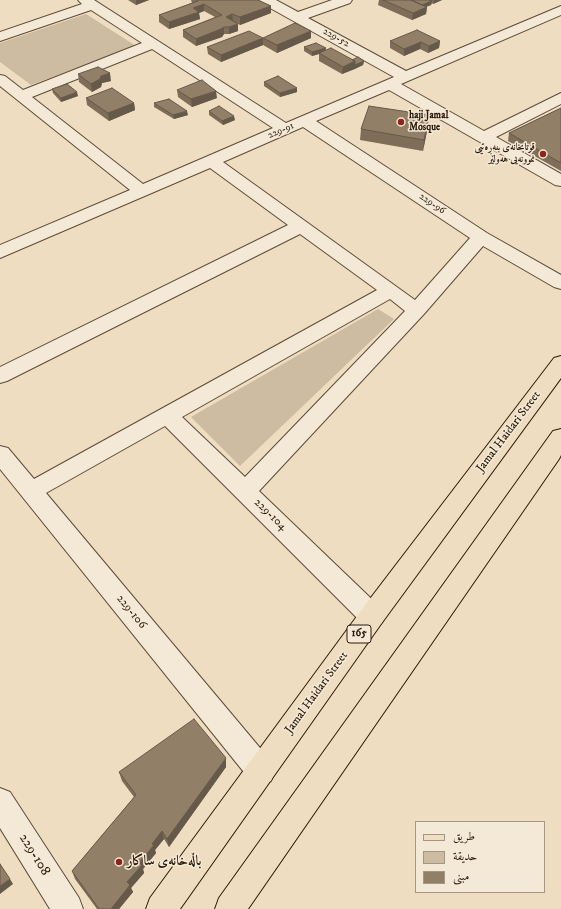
<!DOCTYPE html>
<meta charset="utf-8">
<style>
body{margin:0}
#map{position:relative;width:561px;height:909px;overflow:hidden;background:#eeddc0;font-family:"IM FELL DW Pica",Amiri,serif}
canvas{display:block}
.legend{position:absolute;left:415px;top:821px;width:130px;height:72px;box-sizing:border-box;background:#f4e9d6;border:1px solid #a49684;margin:0;padding:5px 7px;list-style:none;font-size:12px;color:#2c1a09}
.legend li{display:flex;align-items:center;gap:8px;height:20px}
.legend b{width:20px;border:1px solid #a49684}
</style>
<div id="map">
<canvas width="561" height="909"></canvas>
<ul class="legend">
<li><b style="height:5px;background:#eeddc0"></b>طريق</li>
<li><b style="height:11px;background:#cdbca1"></b>حديقة</li>
<li><b style="height:11px;background:#917f68"></b>مبنى</li>
</ul>
</div>
<script>
const ctx = document.querySelector('canvas').getContext('2d');
ctx.lineJoin = 'round';
function fill(path, color) {
  ctx.fillStyle = color;
  ctx.fill(path, 'evenodd');
}
function toPath(rows) {
  const path = new Path2D();
  for (const r of rows) {
    path.moveTo(r[0], r[1]);
    for (let i = 2; i < r.length; i += 2) path.lineTo(r[i], r[i + 1]);
  }
  return path;
}
function strokePath(path, color, width, dash) {
  ctx.strokeStyle = color;
  ctx.lineWidth = width;
  ctx.lineCap = dash ? 'butt' : 'round';
  ctx.setLineDash(dash || []);
  ctx.stroke(path);
}
function drawText(font, color, halo, rows, align = 'center') {
  ctx.font = font + ' "IM FELL DW Pica",Amiri,serif';
  ctx.lineWidth = 3;
  ctx.setLineDash([]);
  ctx.textBaseline = 'middle';
  ctx.strokeStyle = halo;
  ctx.fillStyle = color;
  for (const [text, x, y, turn = 0] of rows) {
    ctx.save();
    ctx.translate(x, y);
    ctx.rotate((+turn || 0) * Math.PI / 180);
    ctx.textAlign = isNaN(turn) ? turn : align;
    if (halo) ctx.strokeText(text, 0, 0);
    ctx.fillText(text, 0, 0);
    ctx.restore();
  }
}
fill(toPath([
 [86,14,136,46,31,85,0,62,0,43],
 [378,309,394,319,240,466,191,417]
]), '#cdbca1');
const minor = toPath([
 [78,0,94,0,286,123,394,77,261,3,259,0,276,0,298,12,332,0,352,0,350,3,308,18,406,71,561,6,561,15,401,84,484,131,561,93,561,104,496,137,561,174,561,186,555,185,389,90,316,121,487,233,561,275,561,289,554,287,483,246,424,314,259,491,381,608,385,616,381,624,372,627,363,624,165,426,46,493,271,761,275,771,271,781,261,785,251,781,0,469,0,446,8,448,34,479,377,290,300,234,7,381,0,383,0,367,288,225,210,168,0,258,0,245,130,190,0,86,0,75,5,76,23,90,142,43,91,10,0,41,0,32,82,4,78,0],
 [152,49,273,128,143,184,32,97,152,49],
 [303,127,470,238,415,300,223,162,303,127],
 [390,299,405,311,245,477,182,417,390,299],
 [0,788,10,792,79,898,83,909,50,909,0,828,0,788]
]);
const major = toPath([
 [561,356,561,378,381,624,180,909,146,909,150,898,363,608,554,358,561,356],
 [561,429,561,455,559,459,248,909,215,909,219,898,553,431,561,429]
]);
strokePath(minor, '#5c4b37', 2);
strokePath(major, '#2c1a09', 2);
fill(minor, '#f4e9d6');
fill(major, '#eeddc0');
fill(toPath([
 [128,0,149,0,136,5],
 [191,0,258,0,271,6,271,13,240,25,234,22,238,31,229,34,224,34,222,37,196,46,183,37,183,30,215,17,204,11,199,13,200,19,169,29,159,22,159,15,192,3],
 [379,0,442,0,433,4,432,3,431,5,426,7,427,7,426,14,412,20,378,5],
 [311,31,311,38,277,53,263,45,221,62,208,54,207,47],
 [390,41,440,41,439,48,428,53,420,49,404,56,390,48],
 [304,47,326,48,325,50,352,60,364,61,363,65,342,74,319,61,319,54,312,56,304,51],
 [78,74,111,81,102,83,101,87,92,92,79,82],
 [264,82,297,92,280,97,264,86],
 [52,89,78,96,61,102,53,93],
 [177,90,217,98,192,107,178,97],
 [86,98,134,103,135,110,109,121,87,105],
 [154,103,188,115,174,119,154,107],
 [561,108,561,171,508,141,509,133],
 [209,111,235,120,223,125,209,115],
 [428,126,423,151,360,140,361,129],
 [226,767,169,847,164,839,155,850,156,853,143,869,144,873,131,888,133,892,119,909,97,909,75,879,72,871,134,797,122,781,119,772]
]), '#7d6d59');
fill(toPath([
 [136,0,149,0,136,5],
 [434,0,442,0,433,4],
 [432,1,431,5,417,10,417,6],
 [204,4,204,11,199,13,200,19,169,29,169,22,193,8],
 [271,6,271,13,240,25,240,17],
 [427,7,426,14,412,20,413,13],
 [232,14,233,21,226,17],
 [238,24,238,31,229,34,229,27],
 [224,27,224,34,222,37,196,46,196,39],
 [311,31,311,38,277,53,277,45],
 [263,38,263,45,221,62,221,55],
 [440,41,439,48,428,53,429,46],
 [421,42,420,49,404,56,404,49],
 [326,48,325,52,312,56,312,52],
 [355,61,355,69,342,74,343,67],
 [364,61,363,65,355,69,355,65],
 [110,73,111,81,102,83,101,87,92,92,91,84,101,76],
 [297,88,297,92,280,97,280,93],
 [216,91,217,98,192,107,191,99],
 [77,92,78,96,61,102,61,98],
 [134,103,135,110,109,121,108,113],
 [187,111,188,115,174,119,173,115],
 [429,115,428,126,423,151,424,140],
 [234,116,235,120,223,125,222,121],
 [226,758,226,767,169,847,167,839],
 [162,831,164,839,155,850,156,853,143,869,144,873,131,888,133,892,119,909,111,909,139,863,152,844],
 [10,879,13,884,0,894,0,886]
]), '#665949');
const building = toPath([
 [197,0,258,0,271,6,240,17,232,14,226,17,238,24,229,27,224,27,221,29,196,39,183,30,222,15,204,4,193,8,199,12,169,22,159,15,198,1,197,0],
 [383,0,411,0,427,7,413,13,383,0],
 [411,0,429,0,432,1,422,5,411,0],
 [295,23,311,31,277,45,263,38,221,55,207,47,249,31,263,38,295,23],
 [417,30,440,41,429,46,421,42,404,49,390,41,417,30],
 [316,43,326,48,312,52,304,47,316,43],
 [331,48,355,61,343,67,319,53,331,48],
 [358,57,364,61,355,65,355,61,352,60,358,57],
 [98,67,110,73,101,76,100,79,91,84,78,74,98,67],
 [278,76,297,88,280,93,264,82,278,76],
 [202,80,216,91,191,99,177,90,202,80],
 [67,84,77,92,61,98,52,89,67,84],
 [112,88,134,103,108,113,86,98,112,88],
 [169,99,187,111,173,115,154,103,169,99],
 [219,106,234,116,222,121,209,111,219,106],
 [369,106,429,115,424,140,361,129,369,106],
 [561,108,561,163,509,133,561,108],
 [194,719,226,758,167,839,162,831,152,844,154,845,139,863,142,865,127,882,130,885,111,909,99,909,72,871,136,795,119,772,194,719],
 [0,864,10,879,0,886,0,864]
]);
fill(building, '#917f68');
strokePath(building, '#665949', 1);
for (const [x, y, r, color] of [
 [401,122,4,"#8f2418"],
 [543,154,4,"#8f2418"],
 [119,862,4,"#8f2418"]
]) {
  const dot = new Path2D();
  dot.arc(x, y, r, 0, 2 * Math.PI);
  ctx.fillStyle = color;
  ctx.fill(dot);
  strokePath(dot, '#f4e9d6', 1.5);
}
drawText('10px', '#2c1a09', '#f4e9d6', [
 ["229-52",336,38,29],
 ["229-91",281,131,-23],
 ["229-96",432,204,34]
]);
drawText('bold 10px', '#2c1a09', '#f4e9d6', [
 ["haji Jamal",409,116],
 ["Mosque",409,128],
 ["قوتابخانەی بنەڕەتیی",535,148,"right"],
 ["نموونەیی هەولێر",535,160,"right"]
], 'left');
for (const [x, y, w] of [
 [359,634,24]
]) {
  const box = new Path2D();
  box.roundRect(x - w / 2, y - 9, w, 18, 3);
  ctx.fillStyle = '#f4e9d6';
  ctx.fill(box);
  strokePath(box, '#2c1a09', 1);
}
drawText('bold 11px', '#2c1a09', null, [
 ["165",359,634]
]);
drawText('12px', '#2c1a09', '#f4e9d6', [
 ["Jamal Haidari Street",509,432,-53],
 ["229-104",270,515,44],
 ["229-106",131,612,51],
 ["Jamal Haidari Street",317,693,-54]
]);
drawText('14px', '#2c1a09', '#f4e9d6', [
 ["229-108",34,855,58]
]);
drawText('bold 14px', '#2c1a09', '#f4e9d6', [
 ["باڵەخانەی ساکار",127,862]
], 'left');
</script>
